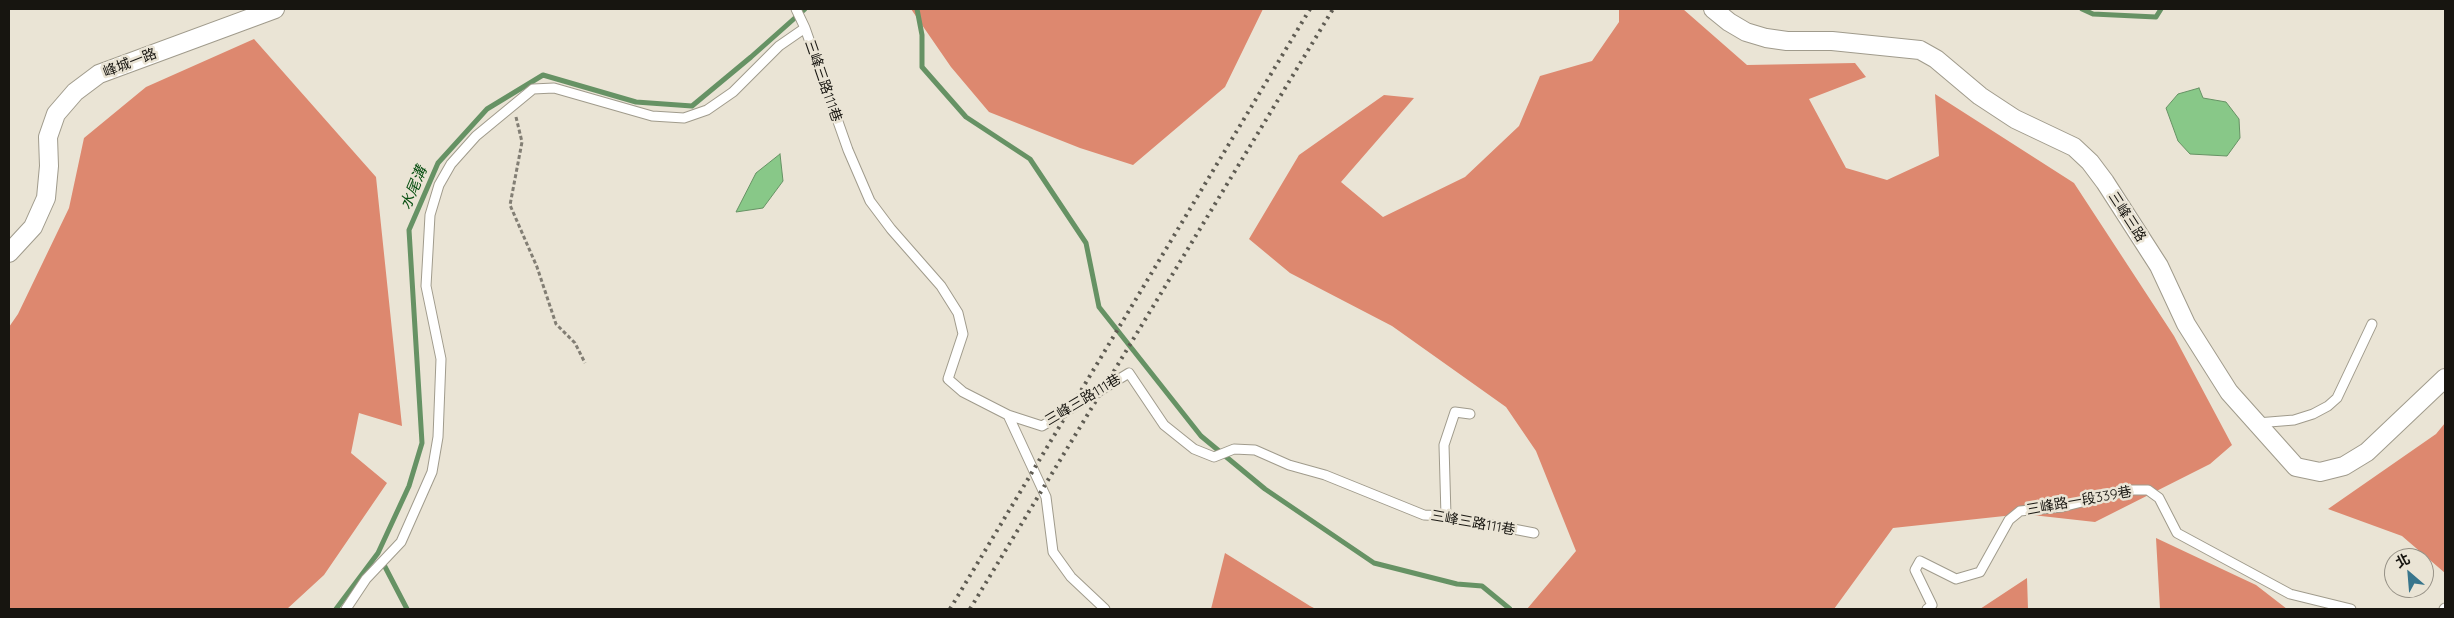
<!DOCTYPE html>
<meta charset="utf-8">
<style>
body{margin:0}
#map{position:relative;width:2454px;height:618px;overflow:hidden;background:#eae4d5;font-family:Quicksand,"Noto Sans TC",sans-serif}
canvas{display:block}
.frame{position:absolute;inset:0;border:10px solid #171510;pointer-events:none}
.north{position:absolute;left:2384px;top:548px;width:50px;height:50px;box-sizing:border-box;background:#eae4d5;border:1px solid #969186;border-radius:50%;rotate:333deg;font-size:14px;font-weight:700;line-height:20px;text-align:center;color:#171510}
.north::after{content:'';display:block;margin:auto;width:18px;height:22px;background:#38758c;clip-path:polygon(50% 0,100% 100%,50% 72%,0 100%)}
</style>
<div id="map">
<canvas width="2454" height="618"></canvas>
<div class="frame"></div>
<div class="north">北</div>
</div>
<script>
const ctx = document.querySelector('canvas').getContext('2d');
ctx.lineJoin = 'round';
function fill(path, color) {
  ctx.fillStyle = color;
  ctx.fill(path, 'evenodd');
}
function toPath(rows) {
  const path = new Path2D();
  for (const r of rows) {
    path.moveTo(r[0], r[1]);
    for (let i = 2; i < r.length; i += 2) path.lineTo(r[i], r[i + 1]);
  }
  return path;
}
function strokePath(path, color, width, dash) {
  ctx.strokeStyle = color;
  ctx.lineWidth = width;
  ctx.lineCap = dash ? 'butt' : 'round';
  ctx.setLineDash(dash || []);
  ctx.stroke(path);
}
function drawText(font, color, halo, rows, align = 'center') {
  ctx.font = font + ' Quicksand,"Noto Sans TC",sans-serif';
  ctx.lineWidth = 5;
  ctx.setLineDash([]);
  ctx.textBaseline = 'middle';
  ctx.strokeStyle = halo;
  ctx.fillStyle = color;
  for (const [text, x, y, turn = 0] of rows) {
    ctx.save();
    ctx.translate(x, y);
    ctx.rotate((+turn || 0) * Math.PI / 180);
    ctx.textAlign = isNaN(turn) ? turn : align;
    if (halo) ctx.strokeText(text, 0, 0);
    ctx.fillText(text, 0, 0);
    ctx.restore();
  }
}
fill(toPath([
 [911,9,1263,9,1225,87,1133,165,1080,148,989,112,951,67],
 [1619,9,1683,9,1747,65,1855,63,1866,77,1809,99,1846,168,1887,180,1939,156,1935,94,2074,183,2174,336,2232,445,2210,464,2095,522,2023,514,1893,528,1834,609,1527,609,1576,551,1536,451,1506,407,1392,326,1290,273,1249,239,1299,155,1384,95,1414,98,1341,182,1383,217,1465,177,1519,126,1540,76,1592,61,1619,22],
 [254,39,376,177,402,426,359,413,351,453,387,483,324,575,287,609,9,609,9,327,18,314,69,208,84,138,146,87],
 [2445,423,2445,573,2402,536,2328,509,2436,434],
 [2156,538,2256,585,2287,609,2160,609],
 [1225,553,1310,606,1316,609,1211,609],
 [2027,578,2028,609,1980,609]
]), '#dd886f');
const water = toPath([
 [2199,88,2203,98,2226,102,2239,119,2240,138,2227,156,2190,154,2178,141,2166,108,2178,94,2199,88],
 [780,154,783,181,763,208,736,212,756,173,780,154]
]);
fill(water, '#88c888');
strokePath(water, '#669264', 1);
strokePath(toPath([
 [917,9,922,35,922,67,966,117,1030,159,1086,243,1099,307,1201,436,1265,489,1374,563,1457,584,1482,586,1510,609],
 [2082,9,2093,14,2156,17,2161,9],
 [382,561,407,609],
 [336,609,378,553,409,486,422,443,409,230,438,163,487,109,543,75,636,102,692,106,751,57,805,9]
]), '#669264', 5);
const service = toPath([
 [796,9,805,28,848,150,870,201,891,229,941,286,958,313,963,334,948,379,963,392,1008,415,1042,426,1129,373,1164,425,1194,449,1214,457,1234,449,1255,450,1289,465,1325,475,1424,515,1446,516,1534,533],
 [1008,415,1046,497,1053,552,1071,577,1105,609],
 [2257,423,2294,420,2313,414,2328,406,2337,398,2372,324],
 [1446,516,1444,445,1455,412,1470,414],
 [346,609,366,579,401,542,432,472,438,437,441,359,426,286,428,251,430,215,439,185,451,164,476,136,533,89,554,88,652,116,684,118,707,110,733,92,779,46,805,28],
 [1927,609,1932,605,1915,570,1920,561,1956,579,1980,572,2009,520,2020,511,2062,507,2130,490,2148,490,2159,498,2177,533,2290,594,2351,609],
 [2444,609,2445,608]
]);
const minor = toPath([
 [1713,9,1729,22,1746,32,1766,38,1787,41,1832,41,1920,50,1936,59,1980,96,2015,119,2074,147,2090,162,2105,182,2159,266,2186,324,2229,392,2296,467,2320,472,2344,466,2367,452,2445,378],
 [9,253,33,227,46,198,49,166,48,137,56,114,75,92,99,74,275,9]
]);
strokePath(service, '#a09b8c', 11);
strokePath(minor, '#a09b8c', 20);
strokePath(toPath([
 [516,117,522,142,510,205,537,267,556,324,575,343,585,363]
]), '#827e74', 3, [4, 2.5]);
strokePath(service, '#fff', 9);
strokePath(minor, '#fff', 18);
strokePath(toPath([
 [950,609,1310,9],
 [970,609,1333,9]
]), '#5f5c53', 4, [2.5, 5]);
drawText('14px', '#171510', '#eae4d5', [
 ["峰城一路",130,63,-21],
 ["三峰三路111巷",823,81,71],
 ["三峰三路",2127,217,57],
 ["三峰三路111巷",1083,400,-31],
 ["三峰路一段339巷",2079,501,-10],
 ["三峰三路111巷",1473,523,10]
]);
drawText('italic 15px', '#0a5013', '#eae4d5', [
 ["水尾溝",414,188,-67]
]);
</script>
